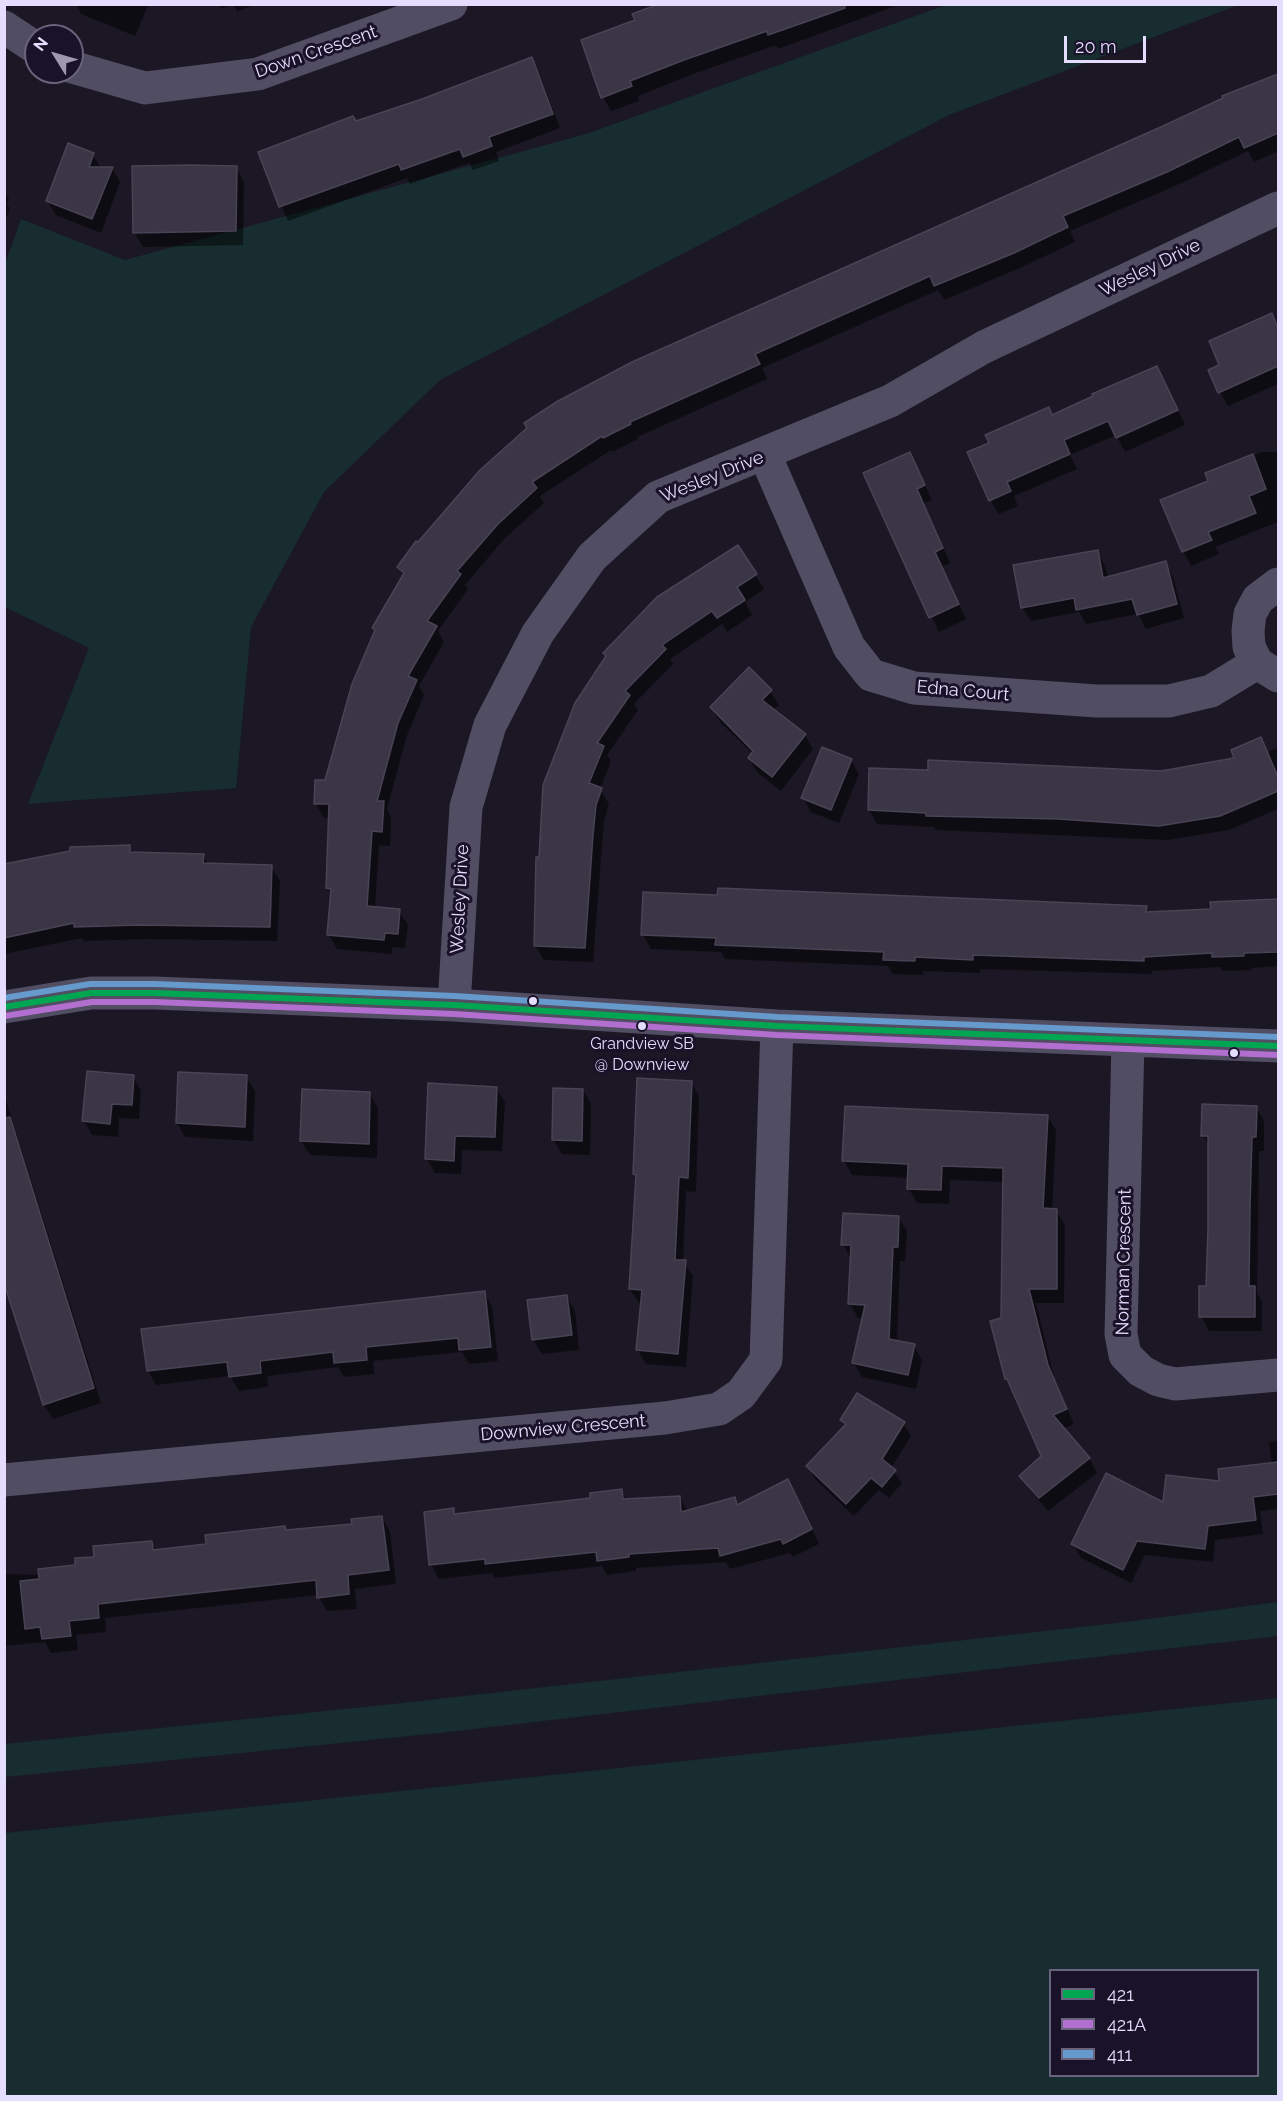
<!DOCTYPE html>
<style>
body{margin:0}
#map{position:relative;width:1283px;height:2101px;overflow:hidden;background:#1b1724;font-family:Raleway,sans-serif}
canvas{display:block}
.frame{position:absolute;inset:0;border:6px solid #e4ddfd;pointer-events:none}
.legend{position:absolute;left:1049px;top:1969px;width:210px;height:108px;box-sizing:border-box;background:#191229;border:2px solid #6a637e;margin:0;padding:8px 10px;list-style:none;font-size:18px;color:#e4ddfd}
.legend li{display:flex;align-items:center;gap:12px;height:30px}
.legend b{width:30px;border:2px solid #6a637e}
.north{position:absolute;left:24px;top:24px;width:60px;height:60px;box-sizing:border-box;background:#191229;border:2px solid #6a637e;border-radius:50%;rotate:307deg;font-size:16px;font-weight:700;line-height:24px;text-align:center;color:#e4ddfd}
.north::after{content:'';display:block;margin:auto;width:21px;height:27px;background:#9e98b1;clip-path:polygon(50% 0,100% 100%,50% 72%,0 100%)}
.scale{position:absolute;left:1064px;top:36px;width:82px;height:27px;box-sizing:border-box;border:3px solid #e4ddfd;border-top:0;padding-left:8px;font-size:18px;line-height:21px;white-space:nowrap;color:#e4ddfd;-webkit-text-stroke:4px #191229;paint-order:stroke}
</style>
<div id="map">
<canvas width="1283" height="2101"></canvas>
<div class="frame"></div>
<ul class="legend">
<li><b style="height:8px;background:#00a651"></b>421</li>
<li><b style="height:8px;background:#b36fd0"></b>421A</li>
<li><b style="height:8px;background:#69c"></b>411</li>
</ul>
<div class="north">N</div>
<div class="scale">20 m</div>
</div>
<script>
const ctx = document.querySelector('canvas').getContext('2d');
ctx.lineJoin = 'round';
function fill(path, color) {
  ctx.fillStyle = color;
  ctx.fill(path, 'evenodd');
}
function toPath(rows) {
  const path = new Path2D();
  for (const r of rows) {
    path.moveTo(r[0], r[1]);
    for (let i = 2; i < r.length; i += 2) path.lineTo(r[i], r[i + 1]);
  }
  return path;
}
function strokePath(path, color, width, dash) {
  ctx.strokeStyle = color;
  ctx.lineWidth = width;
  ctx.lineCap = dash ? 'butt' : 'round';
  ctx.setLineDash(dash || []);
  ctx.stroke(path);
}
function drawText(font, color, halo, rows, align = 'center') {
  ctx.font = font + ' Raleway,sans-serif';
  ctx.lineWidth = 6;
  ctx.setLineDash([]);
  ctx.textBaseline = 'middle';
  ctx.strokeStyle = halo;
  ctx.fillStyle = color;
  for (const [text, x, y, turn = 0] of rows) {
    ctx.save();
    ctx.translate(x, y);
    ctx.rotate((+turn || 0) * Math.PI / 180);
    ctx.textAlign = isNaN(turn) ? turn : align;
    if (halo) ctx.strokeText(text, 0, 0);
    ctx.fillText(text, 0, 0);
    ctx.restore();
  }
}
fill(toPath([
 [946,5,1238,5,949,115,440,380,324,492,251,627,236,788,28,804,89,648,5,607,4,267,21,219,125,260,586,134],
 [1278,1602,1278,1636,439,1733,5,1777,5,1744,393,1704,1126,1622],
 [1278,1698,1278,2096,5,2096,5,1833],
 [1050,1970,1258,1970,1258,2076,1050,2076]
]), '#172d30');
fill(toPath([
 [76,4,147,4,148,6,135,36,81,14],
 [219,4,233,4,221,9],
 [233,4,256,4,237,12],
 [663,4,901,4,778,49,776,45,693,74,638,96,639,101,611,111,603,97,636,21],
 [531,59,539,73,560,128,496,152,499,161,473,170,469,163,410,184,407,178,288,221,262,159],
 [1278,75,1278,151,1254,162,1248,151,1175,186,1070,231,1075,242,1022,267,944,300,938,290,762,368,767,379,637,437,638,439,612,452,611,450,540,496,544,503,505,538,465,585,468,589,438,631,444,642,419,686,424,695,406,738,387,809,391,817,390,846,379,845,375,908,399,911,408,925,405,948,392,947,392,954,337,949,329,935,332,896,328,888,330,818,324,818,315,803,326,782,404,576,399,568,481,471],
 [93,155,101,168,112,168,120,182,101,233,56,215,47,201],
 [236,168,244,182,243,245,143,247,134,232],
 [4,190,9,198,7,204,10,209,4,223],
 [1271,315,1278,328,1278,384,1228,406,1220,392],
 [1164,382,1185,425,1125,452,1116,435,1070,455,1077,469,1014,496,1018,506,999,514,990,500,1052,416,1095,397],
 [1262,452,1278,452,1278,522,1215,547,1219,554,1191,566,1183,551,1210,482,1207,474],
 [910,454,932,500,924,503,950,563,942,567,966,619,939,632,865,474],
 [738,547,764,589,745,602,752,615,727,632,722,624,670,659,673,664,634,704,638,710,607,755,611,761,600,789,609,804,604,820,593,962,544,960,535,945,544,785],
 [1097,552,1105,566,1108,579,1165,563,1173,577,1184,618,1146,629,1138,614,1086,624,1079,612,1031,621,1022,607],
 [770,691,779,705,773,710,805,735,813,749,781,791,758,773,749,759,753,754,720,722,711,707],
 [1261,739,1268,752,1278,747,1278,809,1229,830,1167,840,936,830,934,827,877,824,869,810,929,772,1161,772,1237,759],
 [851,760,859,774,839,823,811,812,803,798],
 [129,846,134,854,203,855,208,864,271,867,280,881,277,941,148,939,84,941,82,938,4,954,4,866],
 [1269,898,1278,898,1278,966,1251,968,1252,970,1222,971,1220,967,1152,971,1152,974,980,969,980,973,923,971,923,975,893,974,888,966,725,959,721,952,651,949,643,935,1146,907,1150,914,1212,910,1269,901],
 [133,1076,141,1091,139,1119,119,1118,118,1137,92,1135,84,1121],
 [246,1077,255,1091,253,1141,185,1137,177,1123],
 [691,1082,699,1096,696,1192,686,1191,683,1262,693,1276,686,1367,646,1364,637,1349,642,1303,639,1303,630,1289,637,1180,634,1174],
 [496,1088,505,1102,502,1151,462,1150,461,1174,435,1173,427,1159],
 [583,1090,591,1104,590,1155,562,1154,553,1139],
 [4,1094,101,1403,53,1419,44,1405,4,1278],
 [370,1094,378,1108,377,1158,310,1155,301,1141],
 [1256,1107,1264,1121,1264,1151,1259,1151,1257,1293,1262,1302,1262,1331,1209,1331,1201,1316,1207,1288,1209,1229,1209,1147,1203,1135],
 [1047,1116,1056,1130,1052,1210,1056,1210,1065,1225,1064,1303,1036,1303,1055,1381,1074,1424,1063,1429,1089,1458,1097,1473,1048,1511,1030,1490,1021,1476,1043,1456,1006,1379,1003,1319,1005,1182,950,1180,949,1204,917,1203,909,1189,909,1178,852,1175,844,1161],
 [898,1217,907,1231,905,1261,900,1261,897,1342,914,1346,922,1360,916,1389,862,1377,854,1363,863,1318,858,1318,850,1304,851,1259,843,1244],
 [484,1292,492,1307,498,1361,469,1364,462,1352,373,1361,374,1374,344,1377,338,1367,267,1376,268,1387,239,1391,230,1376,156,1385,148,1371],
 [567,1297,575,1311,579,1350,542,1354,533,1340],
 [842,1420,903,1423,911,1436,891,1468,902,1483,889,1498,879,1490,854,1516,815,1479,808,1467,846,1427],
 [1278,1441,1278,1509,1260,1511,1263,1534,1215,1540,1213,1562,1145,1555,1131,1583,1081,1558,1073,1544,1164,1504,1272,1464,1269,1442],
 [621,1491,627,1500,679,1497,688,1512,734,1499,738,1506,796,1495,819,1544,793,1557,790,1553,730,1569,726,1562,636,1568,636,1571,607,1575,602,1566,495,1578,492,1573,439,1579,431,1564,453,1510,456,1515,592,1499],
 [382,1517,390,1532,396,1584,355,1589,357,1609,327,1611,318,1595,105,1618,106,1632,76,1635,78,1650,51,1653,45,1642,4,1646,4,1574,41,1575,151,1542,156,1551,287,1532,354,1525]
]), '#0007');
const building = toPath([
 [659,4,844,4,845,8,768,35,767,31,684,60,630,81,632,86,601,98,581,40,635,20,632,14,659,4],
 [532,57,553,114,489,137,492,146,463,157,460,149,401,170,399,164,279,207,258,152,353,116,356,121,422,99,532,57],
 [1278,74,1278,133,1244,148,1239,137,1167,172,1063,216,1068,227,1014,253,934,286,930,276,755,354,760,364,630,422,631,424,603,438,602,436,532,482,537,488,498,524,457,571,461,574,427,621,437,626,408,676,417,680,398,723,377,801,384,801,382,832,372,831,367,906,400,909,398,934,385,933,384,940,327,935,331,889,326,888,329,804,314,804,315,780,325,780,352,684,375,630,372,628,404,573,397,567,416,541,418,542,480,470,527,428,524,423,558,401,632,362,1163,126,1223,98,1222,96,1278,74],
 [68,143,94,153,89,167,113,167,92,219,46,201,68,143],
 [190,165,237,166,236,231,133,233,132,166,190,165],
 [1272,313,1278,329,1278,366,1218,393,1208,370,1219,365,1209,341,1272,313],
 [1157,366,1178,410,1116,438,1108,421,1064,440,1070,454,1007,482,1011,491,989,501,967,452,989,443,985,435,1049,407,1052,415,1093,396,1092,394,1157,366],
 [910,452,925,485,917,489,943,548,935,552,959,604,929,618,863,473,910,452],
 [1253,454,1266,489,1249,496,1256,513,1208,532,1212,540,1182,552,1160,500,1208,481,1205,473,1253,454],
 [738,545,757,574,737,587,745,600,717,618,712,611,662,645,666,649,625,691,630,695,597,743,604,746,589,783,602,788,596,805,593,835,585,948,534,946,536,857,539,857,543,785,575,703,606,656,603,653,657,597,738,545],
 [1098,550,1103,578,1166,561,1177,604,1137,615,1132,599,1076,610,1074,598,1021,608,1013,565,1098,550],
 [749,667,772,690,762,700,806,734,772,777,748,758,753,751,710,707,749,667],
 [1261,737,1278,777,1278,791,1220,816,1159,826,1059,819,926,816,926,813,868,810,869,768,928,770,928,760,1161,771,1234,758,1231,750,1261,737],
 [822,747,852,759,831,810,801,798,822,747],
 [130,845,130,852,204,854,203,863,272,865,270,927,139,925,74,927,74,923,4,938,4,864,70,851,70,847,130,845],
 [718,888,1147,906,1146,912,1211,909,1210,902,1278,899,1278,952,1244,953,1244,956,1212,957,1212,953,1144,957,1144,961,973,955,973,960,915,957,915,961,883,960,884,952,715,945,716,938,641,935,643,892,717,895,718,888],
 [87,1071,134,1075,132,1105,112,1104,110,1124,82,1121,87,1071],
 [178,1072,247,1075,245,1127,176,1123,178,1072],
 [637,1078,692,1081,688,1178,679,1177,675,1260,686,1260,678,1354,636,1350,642,1290,629,1289,636,1175,633,1174,637,1078],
 [428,1083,497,1087,495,1137,455,1136,454,1161,425,1159,428,1083],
 [553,1088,583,1089,582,1141,552,1140,553,1088],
 [302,1089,370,1092,369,1144,300,1141,302,1089],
 [1202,1104,1257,1106,1256,1137,1252,1137,1250,1207,1249,1286,1255,1286,1255,1317,1199,1317,1199,1286,1206,1286,1208,1229,1208,1136,1201,1136,1202,1104],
 [845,1106,1048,1115,1043,1208,1057,1209,1057,1289,1029,1289,1048,1365,1067,1409,1053,1415,1090,1458,1039,1498,1019,1476,1041,1456,1007,1379,1005,1379,990,1321,1001,1318,1003,1168,942,1166,941,1190,907,1189,908,1164,842,1161,845,1106],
 [10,1117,94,1388,43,1405,4,1283,4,1118,10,1117],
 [843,1213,899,1216,898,1247,893,1247,889,1339,915,1344,908,1375,852,1363,865,1305,848,1304,851,1245,841,1245,843,1213],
 [485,1291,491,1347,459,1350,458,1338,366,1347,367,1360,334,1363,333,1352,260,1361,261,1373,229,1377,227,1362,147,1371,141,1329,485,1291],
 [567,1295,572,1335,532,1340,527,1300,567,1295],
 [857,1393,905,1422,882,1459,896,1470,882,1487,871,1478,846,1504,806,1466,846,1424,840,1420,857,1393],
 [1278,1462,1278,1494,1253,1497,1256,1520,1208,1526,1205,1549,1137,1541,1123,1570,1071,1544,1106,1473,1163,1502,1166,1475,1219,1481,1218,1469,1278,1462],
 [788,1479,812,1529,783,1544,781,1539,720,1556,718,1548,629,1554,629,1557,597,1561,596,1552,485,1564,485,1559,429,1565,424,1512,454,1508,454,1514,590,1498,590,1493,622,1489,623,1499,680,1496,681,1512,735,1497,737,1505,788,1479],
 [382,1516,389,1570,348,1575,349,1594,317,1598,316,1580,98,1604,99,1618,69,1621,71,1636,42,1639,40,1627,25,1629,20,1581,39,1579,38,1569,75,1565,75,1558,94,1557,93,1546,152,1541,153,1550,206,1544,205,1535,285,1526,286,1530,352,1524,351,1519,382,1516]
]);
fill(building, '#3a3645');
strokePath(building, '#494356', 1.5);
strokePath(toPath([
 [4,27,36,48],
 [72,67,145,88,258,74,451,4],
 [765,455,849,647,871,675,914,688,1096,701,1169,701,1211,691,1257,663],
 [1278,584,1258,599,1250,614,1248,631,1249,647,1257,663,1278,676],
 [454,1005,466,807,490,725,538,633,592,557,658,497,890,401,984,347,1278,208],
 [4,1007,91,993,155,993,454,1005,777,1026,1278,1046],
 [1128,1041,1121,1334,1125,1355,1141,1371,1158,1380,1175,1384,1278,1375],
 [4,1480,665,1418,719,1409,741,1394,766,1360,777,1026]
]), '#514d63', 33);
strokePath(toPath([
 [4,1007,91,993,155,993,454,1005,777,1026,1278,1046]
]), '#00a651', 6);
strokePath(toPath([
 [5,1016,92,1002,155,1002,454,1014,777,1035,1278,1055]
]), '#b36fd0', 6);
strokePath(toPath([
 [4,998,90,984,155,984,455,996,777,1017,1278,1037]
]), '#69c', 6);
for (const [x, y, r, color] of [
 [533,1001,5,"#e4ddfd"],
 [642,1026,5,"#e4ddfd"],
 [1234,1053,5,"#e4ddfd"]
]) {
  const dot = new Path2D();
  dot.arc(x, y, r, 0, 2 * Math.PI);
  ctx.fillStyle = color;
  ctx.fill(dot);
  strokePath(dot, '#191229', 2);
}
drawText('16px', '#e4ddfd', '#191229', [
 ["Grandview SB",642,1044],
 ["@ Downview",642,1065]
]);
drawText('18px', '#e4ddfd', '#191229', [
 ["Down Crescent",316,52,-19],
 ["Wesley Drive",1150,268,-26],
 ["Wesley Drive",712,477,-22],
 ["Edna Court",963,691,5],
 ["Wesley Drive",460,899,-87],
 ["Norman Crescent",1124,1262,-89],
 ["Downview Crescent",563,1428,-5]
]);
</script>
